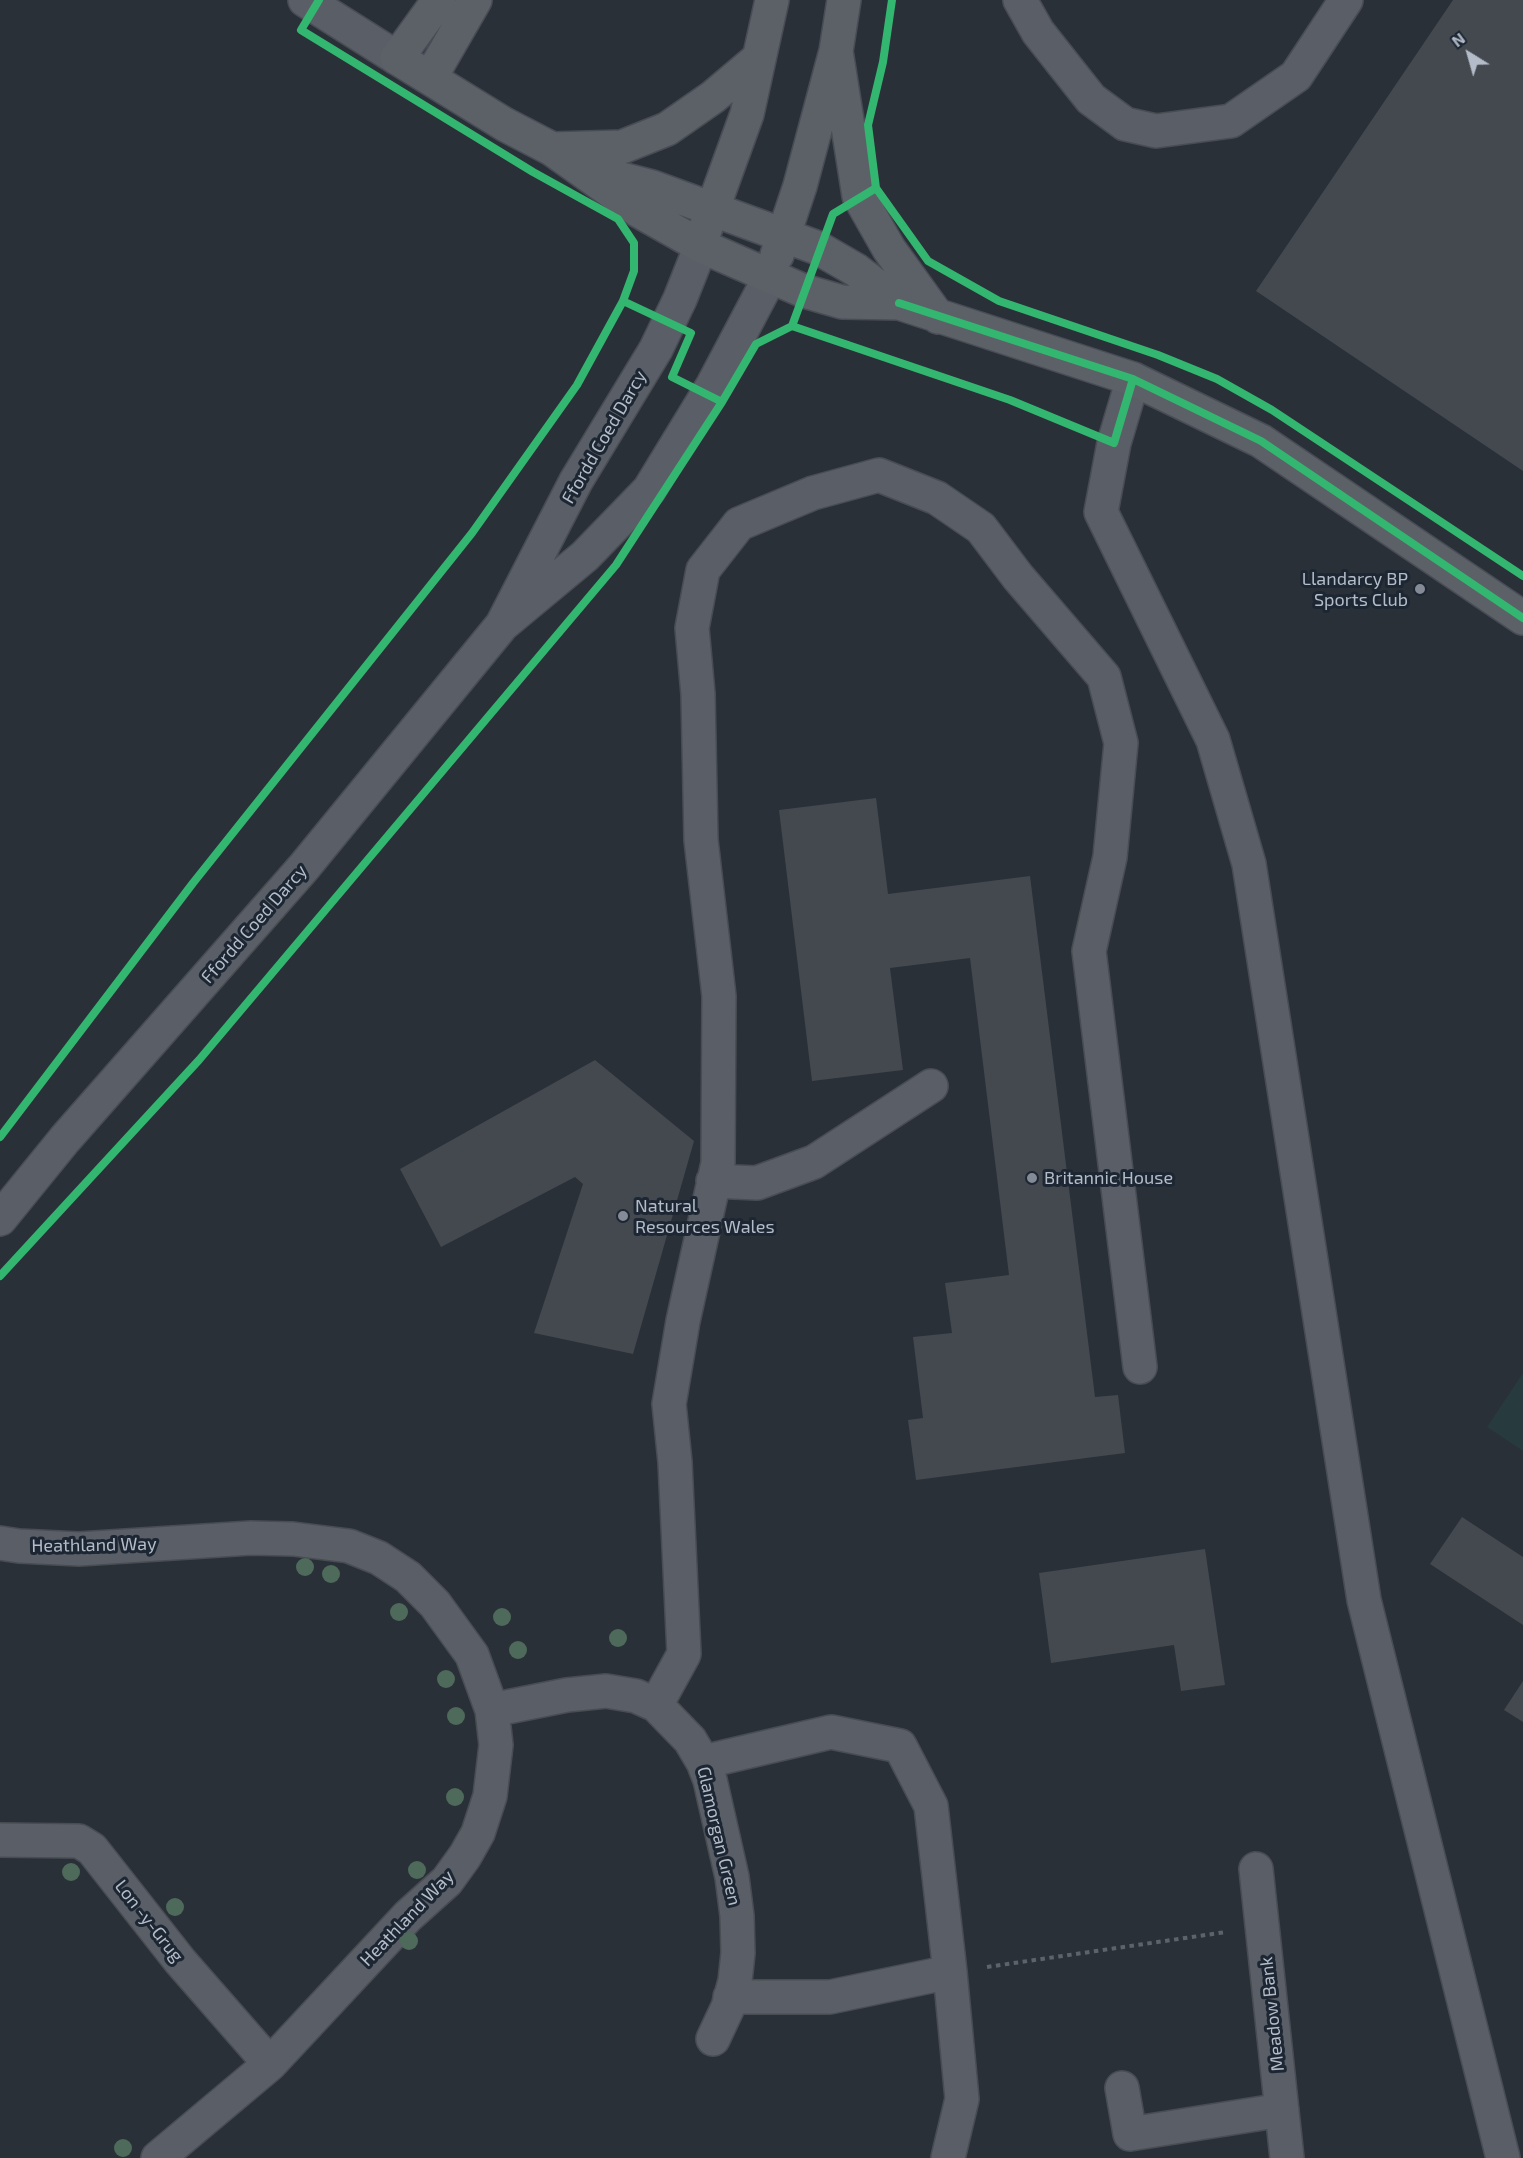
<!DOCTYPE html>
<style>
body{margin:0}
#map{position:relative;width:1523px;height:2158px;overflow:hidden;background:#2a3038;font-family:"Exo 2",sans-serif}
canvas{display:block}
.north{position:absolute;left:1439px;top:24px;width:60px;height:60px;-webkit-text-stroke:4px #1d2633;paint-order:stroke;rotate:323deg;font-size:16px;font-weight:700;line-height:24px;text-align:center;color:#b4bcc9}
.north::after{content:'';display:block;margin:auto;width:21px;height:27px;background:#b4bcc9;clip-path:polygon(50% 0,100% 100%,50% 72%,0 100%)}
</style>
<div id="map">
<canvas width="1523" height="2158"></canvas>
<div class="north">N</div>
</div>
<script>
const ctx = document.querySelector('canvas').getContext('2d');
ctx.lineJoin = 'round';
function fill(path, color) {
  ctx.fillStyle = color;
  ctx.fill(path, 'evenodd');
}
function toPath(rows) {
  const path = new Path2D();
  for (const r of rows) {
    path.moveTo(r[0], r[1]);
    for (let i = 2; i < r.length; i += 2) path.lineTo(r[i], r[i + 1]);
  }
  return path;
}
function strokePath(path, color, width, dash) {
  ctx.strokeStyle = color;
  ctx.lineWidth = width;
  ctx.lineCap = dash ? 'butt' : 'round';
  ctx.setLineDash(dash || []);
  ctx.stroke(path);
}
function drawText(font, color, halo, rows, align = 'center') {
  ctx.font = font + ' "Exo 2",sans-serif';
  ctx.lineWidth = 6;
  ctx.setLineDash([]);
  ctx.textBaseline = 'middle';
  ctx.strokeStyle = halo;
  ctx.fillStyle = color;
  for (const [text, x, y, turn = 0] of rows) {
    ctx.save();
    ctx.translate(x, y);
    ctx.rotate((+turn || 0) * Math.PI / 180);
    ctx.textAlign = isNaN(turn) ? turn : align;
    if (halo) ctx.strokeText(text, 0, 0);
    ctx.fillText(text, 0, 0);
    ctx.restore();
  }
}
fill(toPath([
 [1523,1373,1523,1451,1487,1427]
]), '#273a3e');
fill(toPath([
 [1453,0,1523,0,1523,471,1256,291],
 [876,798,888,894,1030,876,1095,1397,1118,1395,1125,1453,916,1480,908,1420,923,1418,913,1337,952,1333,945,1283,1009,1275,970,958,890,968,903,1070,812,1081,779,810],
 [595,1060,694,1141,633,1354,534,1333,583,1184,575,1177,441,1247,400,1169],
 [1462,1517,1523,1557,1523,1625,1430,1564],
 [1205,1549,1225,1685,1181,1691,1174,1645,1051,1663,1039,1573],
 [1523,1681,1523,1722,1504,1710]
]), '#444950');
const minor = toPath([
 [305,0,397,58],
 [1020,0,1038,32,1091,99,1125,124,1156,131,1231,121,1296,76,1346,0],
 [701,246,680,299,656,349,576,481,502,625,585,556,649,490,713,385,770,277],
 [1133,379,1114,443,1101,512,1213,740,1249,864,1364,1600,1503,2158],
 [713,1181,757,1183,814,1162,931,1086],
 [0,1219,65,1139,304,867,502,625],
 [0,1543,19,1546,79,1549,251,1538,293,1539,349,1546,379,1558,408,1577,435,1604,472,1655,492,1710,496,1745,490,1796,478,1833,465,1856,447,1881,408,1916,270,2064,158,2158],
 [656,1705,684,1654,675,1462,669,1404,683,1321,718,1163,719,996,701,840,698,694,692,628,703,570,739,524,813,493,879,475,937,498,981,528,1018,577,1104,677,1121,743,1110,857,1089,951,1140,1367],
 [492,1710,567,1695,606,1691,636,1696,656,1705,690,1740,703,1762,710,1780,732,1877,737,1916,738,1953,735,1981,728,2007,713,2039],
 [703,1762,831,1732,900,1746,931,1806,950,1972,830,1997,730,1997],
 [0,1840,79,1841,92,1849,180,1961,270,2064],
 [1256,1869,1287,2158],
 [1122,2088,1130,2134,1282,2110],
 [948,2158,962,2099,950,1972]
]);
const major = toPath([
 [439,0,397,58,504,124,552,149,639,211,701,246,804,291,842,302,899,303],
 [836,51,859,196,889,249,938,317],
 [430,78,475,0],
 [552,149,622,147,667,129,713,97,758,59],
 [583,169,652,187,818,248,856,270,899,303,1133,379,1261,441,1523,618],
 [705,230,747,114,772,0],
 [777,255,800,186,836,51,844,0]
]);
strokePath(minor, '#484c53', 36);
strokePath(major, '#484c55', 36);
strokePath(toPath([
 [987,1967,1226,1932]
]), '#5d636a', 4, [4.5, 4.5]);
strokePath(minor, '#5a5e66', 33);
strokePath(major, '#5c6168', 33);
strokePath(toPath([
 [319,0,301,30,533,172,618,219,634,243,634,271,623,301,691,333,672,377,722,402,756,344,792,326,833,214,876,188,928,261,999,301,1158,355,1217,379,1272,410,1523,576],
 [876,188,868,125,883,62,892,0],
 [899,303,1133,379,1261,441,1523,618],
 [792,326,1010,400,1114,443,1133,379],
 [0,1137,193,883,472,533,577,385,623,301],
 [0,1276,199,1060,616,565,722,402]
]), '#33b770', 8);
ctx.fillStyle = '#4e6a5a';
for (const [x, y] of [
 [305,1567],
 [331,1574],
 [399,1612],
 [502,1617],
 [618,1638],
 [518,1650],
 [446,1679],
 [456,1716],
 [455,1797],
 [417,1870],
 [71,1872],
 [175,1907],
 [409,1941],
 [123,2148]
]) {
  ctx.beginPath();
  ctx.arc(x, y, 9, 0, 2 * Math.PI);
  ctx.fill();
}
for (const [x, y, r, color] of [
 [1420,589,6,"#848b96"],
 [1032,1178,6,"#848b96"],
 [623,1216,6,"#848b96"]
]) {
  const dot = new Path2D();
  dot.arc(x, y, r, 0, 2 * Math.PI);
  ctx.fillStyle = color;
  ctx.fill(dot);
  strokePath(dot, '#1d2633', 2);
}
drawText('18px', '#b4bcc9', '#1d2633', [
 ["Ffordd Coed Darcy",604,437,-60],
 ["Ffordd Coed Darcy",254,924,-49],
 ["Heathland Way",94,1545,-1],
 ["Glamorgan Green",719,1836,77],
 ["Heathland Way",407,1918,-46],
 ["Lon -y-Grug",149,1921,52],
 ["Meadow Bank",1272,2014,-96]
]);
drawText('18px', '#b4bcc9', '#1d2633', [
 ["Llandarcy BP",1408,579,"right"],
 ["Sports Club",1408,600,"right"],
 ["Britannic House",1044,1178],
 ["Natural",635,1206],
 ["Resources Wales",635,1227]
], 'left');
</script>
